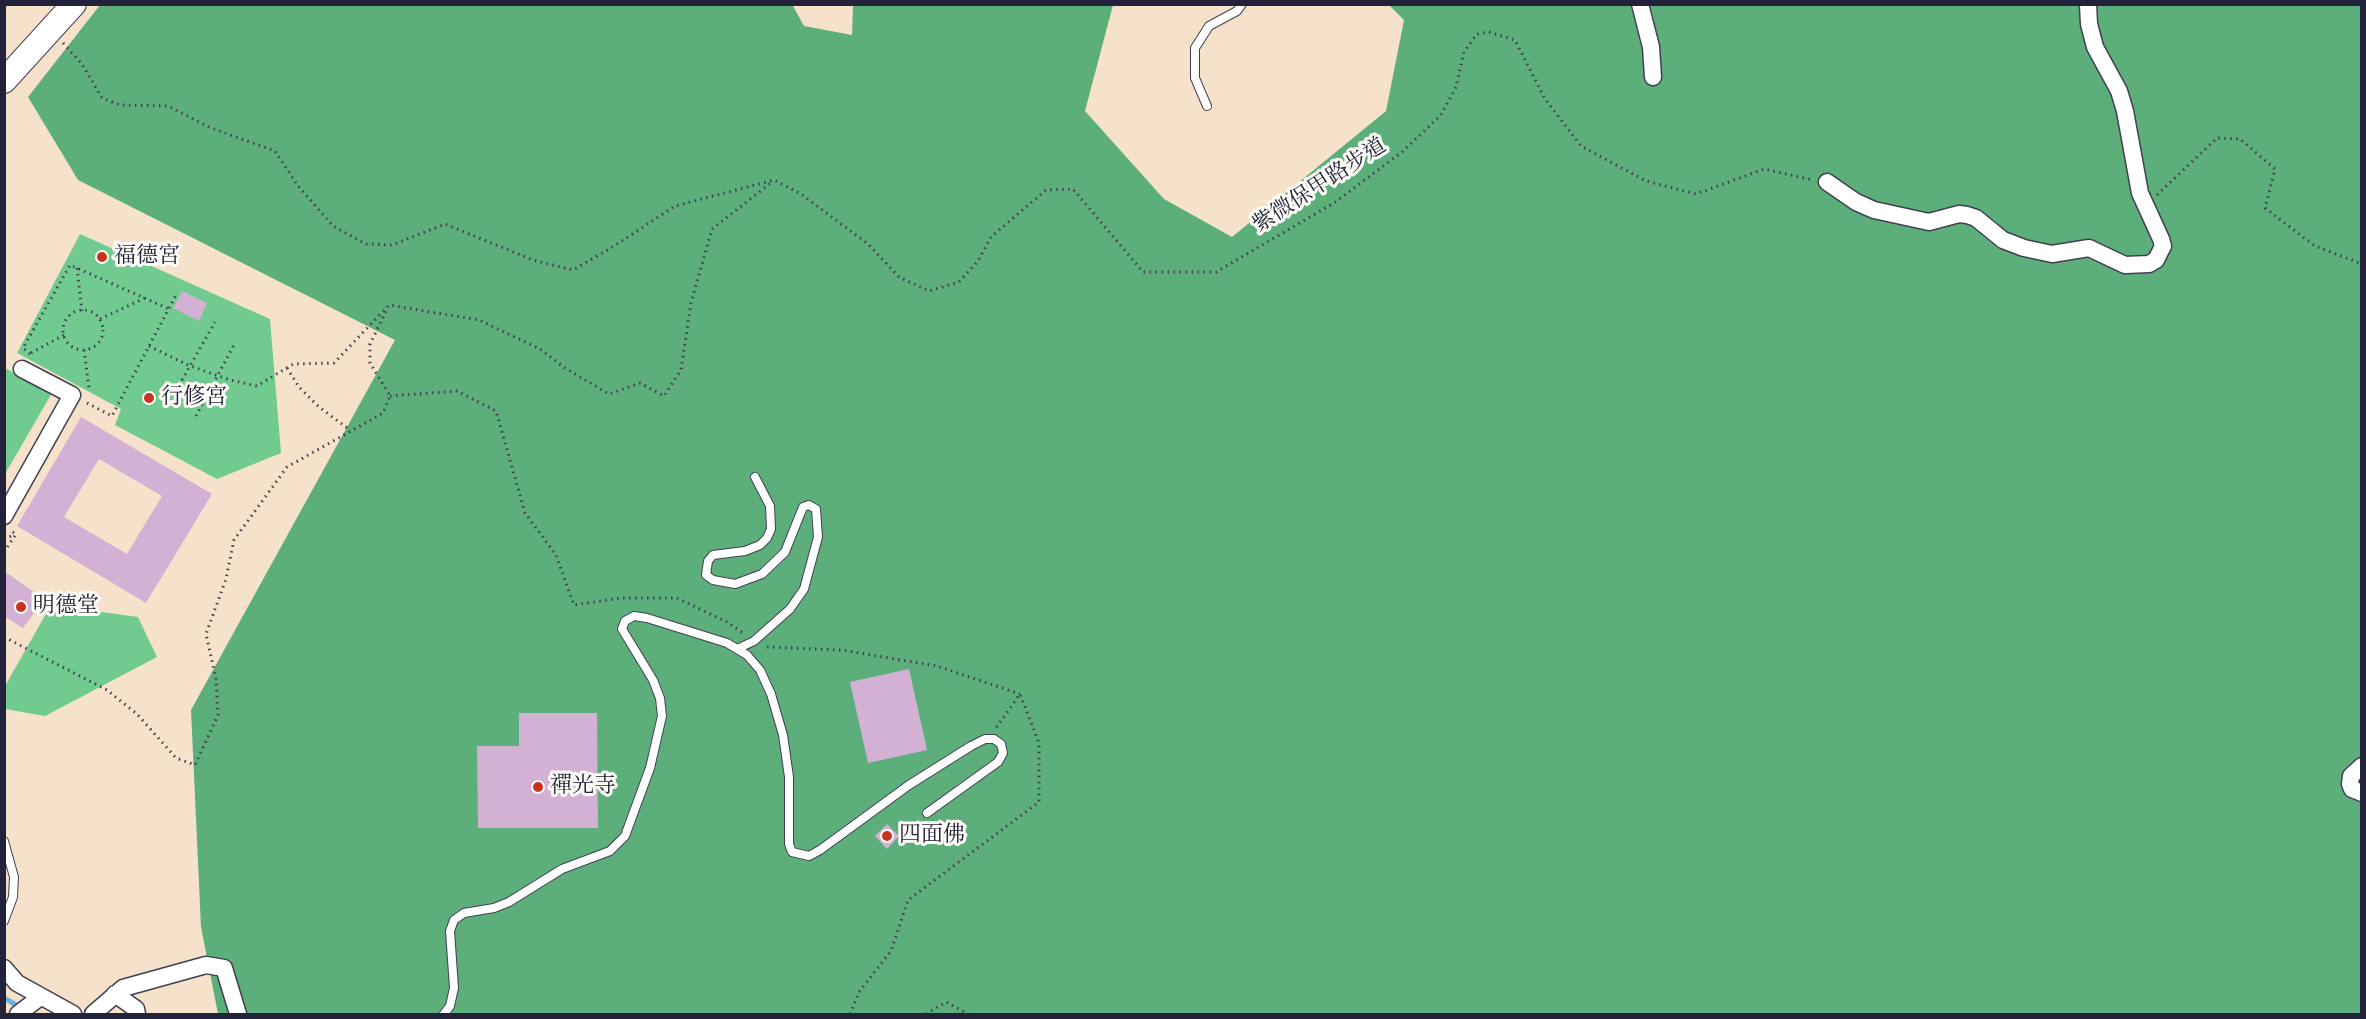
<!DOCTYPE html>
<meta charset="utf-8">
<style>
body{margin:0}
#map{position:relative;width:2366px;height:1019px;overflow:hidden;background:#f6e2cb;font-family:Alegreya,serif}
canvas{display:block}
.frame{position:absolute;inset:0;border:6px solid #22223b;pointer-events:none}
</style>
<div id="map">
<canvas width="2366" height="1019"></canvas>
<div class="frame"></div>
</div>
<script>
const ctx = document.querySelector('canvas').getContext('2d');
ctx.lineJoin = 'round';
function fill(path, color) {
  ctx.fillStyle = color;
  ctx.fill(path, 'evenodd');
}
function toPath(rows) {
  const path = new Path2D();
  for (const r of rows) {
    if (r.length === 3) {
      path.moveTo(r[0] + r[2], r[1]);
      path.arc(r[0], r[1], r[2], 0, 2 * Math.PI);
      continue;
    }
    path.moveTo(r[0], r[1]);
    for (let i = 2; i < r.length; i += 2) path.lineTo(r[i], r[i + 1]);
  }
  return path;
}
function strokePath(path, color, width, dash) {
  ctx.strokeStyle = color;
  ctx.lineWidth = width;
  ctx.lineCap = dash ? 'butt' : 'round';
  ctx.setLineDash(dash || []);
  ctx.stroke(path);
}
function drawText(font, color, halo, rows, align = 'center') {
  ctx.font = font + ' Alegreya,"Noto Serif TC",serif';
  ctx.lineWidth = 6;
  ctx.setLineDash([]);
  ctx.textBaseline = 'middle';
  ctx.strokeStyle = halo;
  ctx.fillStyle = color;
  for (const [text, x, y, turn = 0] of rows) {
    ctx.save();
    ctx.translate(x, y);
    ctx.rotate((+turn || 0) * Math.PI / 180);
    ctx.textAlign = isNaN(turn) ? turn : align;
    if (halo) ctx.strokeText(text, 0, 0);
    ctx.fillText(text, 0, 0);
    ctx.restore();
  }
}
fill(toPath([
 [80,234,270,319,281,453,217,479,115,425,121,409,17,353],
 [5,368,52,393,5,474],
 [51,605,138,617,157,657,45,716,5,709,5,686]
]), '#71cb91');
fill(toPath([
 [792,4,804,26,852,35,853,5,1113,5,1085,111,1164,199,1232,237,1386,111,1404,20,1389,5,2361,5,2361,1014,218,1014,201,927,191,710,395,340,78,180,28,97,100,5]
]), '#5caf7b');
strokePath(toPath([
 [4,998,32,1014]
]), '#71b1e4', 5);
fill(toPath([
 [182,291,207,303,199,321,173,308],
 [81,417,212,494,146,603,17,526],
 [99,459,162,496,127,554,64,517],
 [4,571,44,599,23,628,4,616],
 [909,669,927,750,868,763,850,682],
 [519,713,597,713,598,828,478,828,477,746,519,746],
 [887,824,899,836,887,849,875,836]
]), '#d2b1d4');
const lane = toPath([
 [1207,106,1195,78,1195,48,1209,26,1237,11,1242,4],
 [737,649,754,641,790,609,804,589,818,537,816,509,809,505,803,507,785,552,762,574,735,584,713,580,706,575,708,561,713,555,745,551,760,545,767,538,771,529,770,506,755,477],
 [4,841,14,877,13,897,4,921],
 [444,1014,450,1006,454,988,450,931,454,920,464,913,494,908,509,902,562,869,610,851,625,836,650,768,662,716,660,698,653,680,622,629,625,621,634,616,647,618,727,643,747,655,760,670,771,694,783,735,789,777,789,844,792,852,809,856,820,850,909,785,971,746,985,739,994,739,1001,744,1003,753,998,762,927,813]
]);
const street = toPath([
 [1640,4,1651,47,1653,77],
 [1827,182,1856,202,1874,210,1929,222,1959,214,1967,215,1976,218,2003,240,2024,248,2052,254,2089,248,2125,265,2149,264,2156,260,2163,246,2161,239,2140,193,2125,111,2119,91,2095,47,2089,24,2088,4],
 [4,516,72,395,22,369],
 [2362,766,2351,776,2350,784,2352,789,2362,793],
 [4,968,17,983,73,1014],
 [115,994,136,1009,137,1014],
 [18,1014,39,998],
 [93,1014,123,988,206,965,224,968,238,1014]
]);
const secondary = toPath([
 [4,81,74,4]
]);
strokePath(lane, '#423f51', 10);
strokePath(street, '#423f51', 19);
strokePath(secondary, '#423f51', 26);
strokePath(toPath([
 [63,43,82,64,102,98,120,105,168,106,211,128,275,151,298,186,333,226,366,244,392,245,445,224,533,260,573,270,611,248,675,206,774,180,801,194,868,244,899,277,929,291,959,282,978,261,991,237,1046,190,1073,189,1143,272,1216,272,1334,203,1402,152,1441,115,1456,87,1464,52,1477,34,1489,32,1515,40,1545,99,1581,146,1646,181,1696,194,1764,169,1813,180],
 [2157,195,2217,138,2240,139,2275,169,2265,208,2315,246,2362,264],
 [77,268,82,311],
 [83,330,20],
 [100,319,145,298],
 [149,346,188,365,230,380,257,386,293,364,334,363,389,305,479,320,540,349,565,368,609,394,640,383,664,396,681,370,691,303,712,229,772,182],
 [84,350,89,388],
 [31,353,64,335],
 [30,354,23,348,70,265,169,309],
 [287,368,299,387,319,407,350,430],
 [390,396,457,391,496,411,525,513,556,555,574,605,621,598,677,598,727,622,743,633],
 [170,401,215,322],
 [87,403,112,416,177,293],
 [196,416,235,343],
 [4,539,14,535],
 [4,552,16,534,11,531],
 [4,637,107,690,137,714,176,758,195,765,218,715,216,679,206,634,226,579,234,540,287,467,383,413,390,396,370,363,370,344,387,309],
 [767,647,842,650,937,666,1020,694],
 [850,1014,859,992,891,951,908,900,1039,802,1039,743,1020,694,996,728],
 [926,1014,946,1002,968,1014]
]), '#423f51', 3, [1.5, 4.5]);
strokePath(lane, '#fff', 8);
strokePath(street, '#fff', 16);
strokePath(secondary, '#fff', 24);
for (const [x, y, r, color] of [
 [102,257,6,"#c8321e"],
 [149,398,6,"#c8321e"],
 [21,607,6,"#c8321e"],
 [538,787,6,"#c8321e"],
 [887,836,6,"#c8321e"]
]) {
  const dot = new Path2D();
  dot.arc(x, y, r, 0, 2 * Math.PI);
  ctx.fillStyle = color;
  ctx.fill(dot);
  strokePath(dot, '#fdfcf7', 2);
}
drawText('22px', '#22223b', '#fdfcf7', [
 ["紫微保甲路步道",1320,186,-33]
]);
drawText('22px', '#22223b', '#fdfcf7', [
 ["福德宮",114,257],
 ["行修宮",161,398],
 ["明德堂",33,607],
 ["禪光寺",550,787],
 ["四面佛",899,836]
], 'left');
</script>
